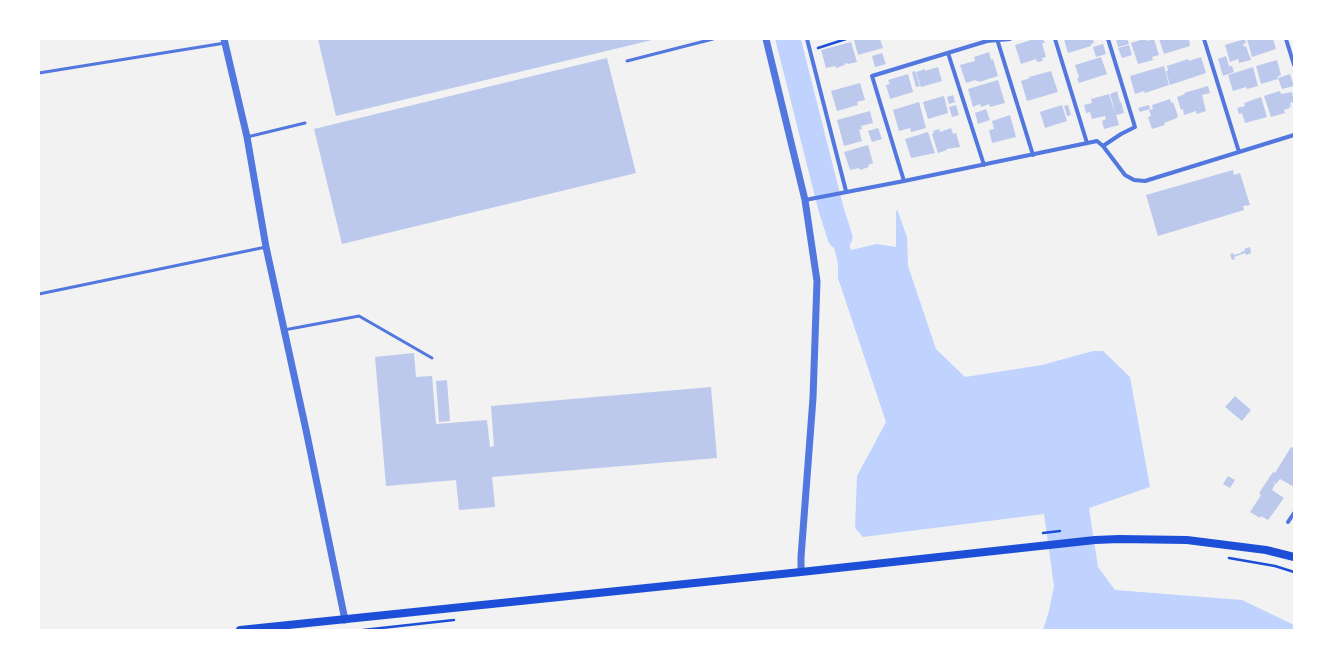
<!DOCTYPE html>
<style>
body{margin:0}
#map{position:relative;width:1333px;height:669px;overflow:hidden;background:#f2f2f2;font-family:Roboto,sans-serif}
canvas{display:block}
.frame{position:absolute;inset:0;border:40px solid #fff;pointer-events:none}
</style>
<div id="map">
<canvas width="1333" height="669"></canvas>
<div class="frame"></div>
</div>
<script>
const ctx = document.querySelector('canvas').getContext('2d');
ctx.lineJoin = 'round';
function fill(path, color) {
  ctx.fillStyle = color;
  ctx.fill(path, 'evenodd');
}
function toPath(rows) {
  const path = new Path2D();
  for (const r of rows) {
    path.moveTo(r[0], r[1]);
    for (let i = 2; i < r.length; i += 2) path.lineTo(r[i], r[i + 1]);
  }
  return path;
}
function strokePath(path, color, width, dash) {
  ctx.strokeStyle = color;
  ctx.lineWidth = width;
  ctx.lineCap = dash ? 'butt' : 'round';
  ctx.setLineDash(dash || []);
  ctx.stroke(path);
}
fill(toPath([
 [836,204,851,250,877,244,896,247,896,213,897,209,907,237,908,266,936,349,965,377,1042,365,1093,351,1103,351,1130,377,1150,487,1089,508,1098,567,1115,590,1242,600,1294,625,1294,630,1043,630,1049,611,1054,586,1044,514,863,537,855,528,857,476,886,422,838,278,838,264,825,207]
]), '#bfd3fe');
strokePath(toPath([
 [788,39,831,209,840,237]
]), '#bfd3fe', 25);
fill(toPath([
 [318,39,652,39,652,40,336,116],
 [859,39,880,39,883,48,858,55,854,40],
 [1034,39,1043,39,1045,43,1042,43,1046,57,1042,58,1043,61,1037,62,1036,59,1021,64,1015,45],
 [1064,39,1093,39,1094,43,1091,44,1091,46,1068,53],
 [1116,39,1127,39,1129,44,1118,47],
 [1144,39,1146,39,1147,41,1154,39,1159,55,1152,57,1153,60,1138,64,1131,43],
 [1159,39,1189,39,1190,46,1164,54],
 [1245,39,1246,43,1243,44,1244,47,1246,46,1251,60,1239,63,1238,59,1230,62,1225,45],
 [1247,39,1273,39,1276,49,1252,57],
 [851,42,857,62,848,64,847,63,844,64,845,65,836,68,835,66,826,68,821,50],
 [1103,44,1106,54,1096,57,1093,47],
 [1129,45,1132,55,1122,58,1118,48],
 [989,52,991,60,993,59,998,76,979,82,979,81,976,81,975,80,966,83,960,65,975,61,974,57],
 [882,53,886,64,875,67,872,56],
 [1226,56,1229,66,1232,66,1234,72,1223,76,1218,59],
 [1101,57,1107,74,1079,83,1077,78,1079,77,1075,65],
 [1201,57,1206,73,1170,85,1166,71,1168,71,1167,66,1188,59,1189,61],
 [607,58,636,173,342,244,314,129],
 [1277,60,1281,75,1278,76,1279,77,1277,77,1278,79,1261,84,1256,66],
 [1164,66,1169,85,1145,93,1144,91,1135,94,1130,76],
 [938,67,942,81,921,87,916,72,925,69,925,71],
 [1253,67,1258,86,1247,89,1246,87,1233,91,1228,75],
 [915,71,920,86,916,87,912,72],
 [1051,71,1058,92,1027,101,1021,81,1030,78,1029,77],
 [908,74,913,92,890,99,886,85,890,84,888,80],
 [1290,74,1294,86,1282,89,1278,78],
 [998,80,1005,103,990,107,989,104,981,107,980,104,973,107,968,89],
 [860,83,865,100,857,102,858,105,837,111,831,91],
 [1208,86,1210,93,1202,95,1206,111,1197,114,1196,111,1184,115,1183,109,1181,110,1177,97,1185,94,1184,93],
 [1117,91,1120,102,1113,104,1110,94],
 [1280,91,1281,94,1292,92,1294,102,1290,103,1291,106,1289,107,1290,108,1284,110,1285,113,1271,117,1264,96],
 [1109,94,1115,113,1113,104,1121,102,1124,113,1116,115,1119,125,1104,129,1102,121,1106,119,1105,116,1092,119,1090,112,1086,113,1084,105,1092,103,1091,99],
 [953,95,955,102,949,104,947,97],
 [944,96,948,113,928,119,923,102],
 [1261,97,1267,117,1245,123,1242,113,1239,114,1237,108,1245,106,1244,103],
 [1170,99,1171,103,1173,102,1178,116,1177,117,1177,118,1164,123,1165,125,1152,129,1148,117,1151,116,1149,110,1153,109,1152,105],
 [919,102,926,128,911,132,910,128,899,131,893,110],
 [956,105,959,115,952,117,949,107],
 [1062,105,1067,121,1045,128,1040,112],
 [1068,105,1071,115,1067,116,1064,106],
 [1149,105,1150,109,1140,112,1138,108],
 [986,109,990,120,978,124,975,113],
 [870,111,873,123,861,126,862,129,859,130,862,141,844,146,837,120],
 [1010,115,1016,137,992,143,989,130,994,129,992,121],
 [878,128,882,139,872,142,868,131],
 [951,128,953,134,956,133,960,147,946,149,947,150,938,153,932,134,934,133,933,131,939,129,940,132],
 [928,132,935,153,911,158,905,139],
 [868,145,873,163,868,165,869,167,860,170,859,168,850,170,844,152],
 [1233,170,1234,175,1240,173,1250,205,1243,206,1244,210,1158,236,1146,195],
 [1250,247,1251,253,1246,255,1245,253,1234,257,1235,259,1232,260,1230,254,1233,253,1234,255,1241,253,1241,252,1245,251,1244,249],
 [414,353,416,377,432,376,436,424,487,420,490,447,494,446,491,406,711,387,717,458,492,477,495,507,459,510,456,480,386,486,375,357],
 [447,380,450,421,439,422,436,381],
 [1235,396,1251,410,1242,421,1225,407],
 [1291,447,1294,448,1294,487,1280,479,1276,484,1272,481,1275,484,1272,490,1284,498,1268,520,1261,516,1260,518,1250,512,1261,495,1259,493,1273,472,1275,473],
 [1228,476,1235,480,1230,488,1223,484]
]), '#bdc9ec');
strokePath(toPath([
 [818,48,846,39],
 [1043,533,1060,531],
 [1229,558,1275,566,1294,572],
 [363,630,454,620]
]), '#1d4ed8', 2.5);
strokePath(toPath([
 [627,61,713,39],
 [39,73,225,43],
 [247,137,305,123],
 [39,294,266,247],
 [284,330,359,316,432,358]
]), '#5277de', 3);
strokePath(toPath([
 [807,39,846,191],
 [997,39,1033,155],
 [1055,39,1087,143],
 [1204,39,1239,152],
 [1286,39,1294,65],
 [948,53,984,165],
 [1103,146,1121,134,1135,127,1108,39],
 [904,181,872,76,987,41,1010,39],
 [805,200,904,181,1097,141,1103,146,1125,175,1134,180,1145,181,1294,135],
 [1288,522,1294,513]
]), '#5277de', 4);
strokePath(toPath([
 [224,39,247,137,266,247,306,430,345,620],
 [766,39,805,200,817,281,813,398,801,557,801,572]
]), '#5277de', 7);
strokePath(toPath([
 [240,630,801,572,1095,540,1119,539,1187,540,1266,550,1294,557]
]), '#1d4ed8', 8);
</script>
